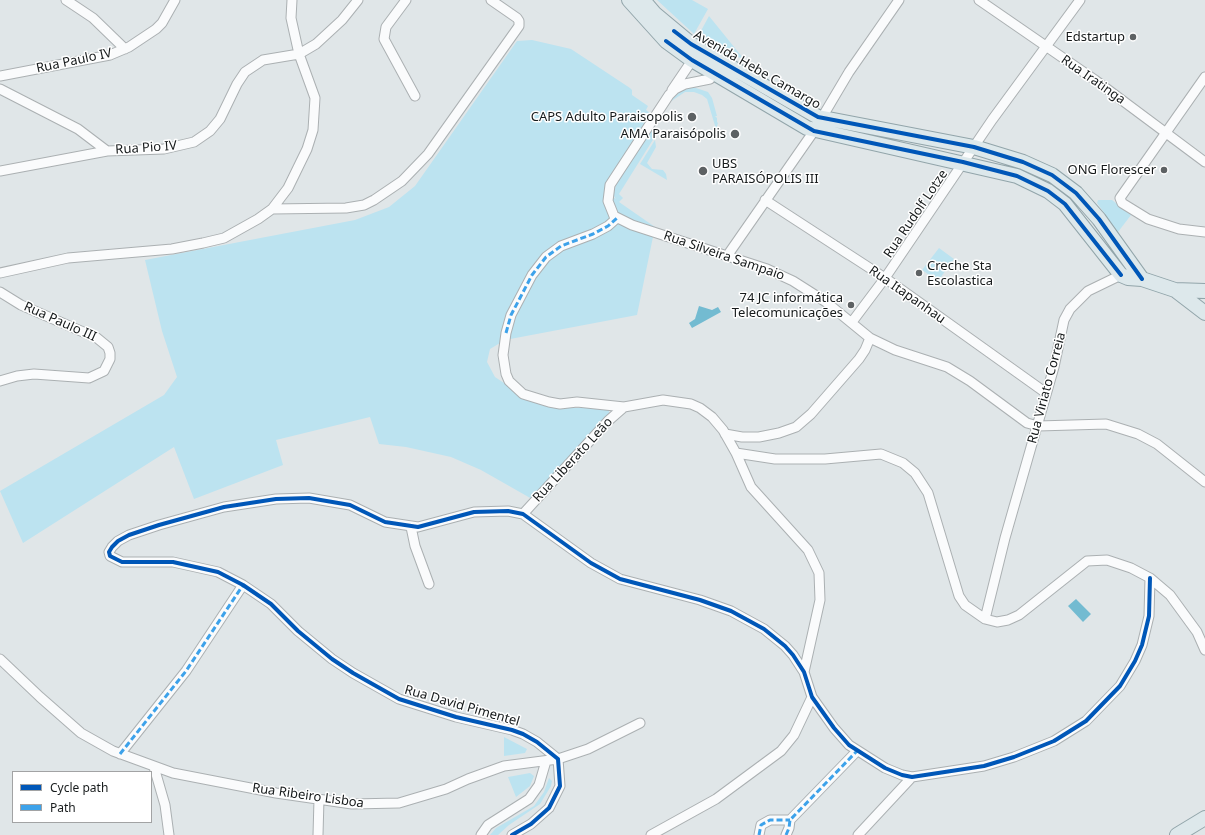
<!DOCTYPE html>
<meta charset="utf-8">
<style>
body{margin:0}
#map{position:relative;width:1205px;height:835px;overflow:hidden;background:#e0e6e8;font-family:"Noto Sans",sans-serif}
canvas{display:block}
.legend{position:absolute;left:12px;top:771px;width:140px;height:52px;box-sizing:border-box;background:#fff;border:1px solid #a2a3a4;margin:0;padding:5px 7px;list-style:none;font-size:12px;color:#161a1b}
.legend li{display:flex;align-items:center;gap:8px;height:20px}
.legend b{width:20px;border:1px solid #a2a3a4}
</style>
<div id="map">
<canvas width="1205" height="835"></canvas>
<ul class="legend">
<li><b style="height:5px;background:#0057b8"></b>Cycle path</li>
<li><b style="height:5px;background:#3da2ea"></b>Path</li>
</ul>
</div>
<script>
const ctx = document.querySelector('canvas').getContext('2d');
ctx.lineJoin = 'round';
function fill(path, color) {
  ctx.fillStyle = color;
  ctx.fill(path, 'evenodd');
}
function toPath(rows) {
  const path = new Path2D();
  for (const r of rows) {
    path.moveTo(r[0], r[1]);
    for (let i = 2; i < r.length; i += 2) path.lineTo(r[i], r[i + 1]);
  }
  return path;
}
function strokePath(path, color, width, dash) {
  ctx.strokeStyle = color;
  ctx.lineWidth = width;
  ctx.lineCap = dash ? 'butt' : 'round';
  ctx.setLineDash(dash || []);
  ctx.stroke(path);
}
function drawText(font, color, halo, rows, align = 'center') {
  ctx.font = font + ' "Noto Sans",sans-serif';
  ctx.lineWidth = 3;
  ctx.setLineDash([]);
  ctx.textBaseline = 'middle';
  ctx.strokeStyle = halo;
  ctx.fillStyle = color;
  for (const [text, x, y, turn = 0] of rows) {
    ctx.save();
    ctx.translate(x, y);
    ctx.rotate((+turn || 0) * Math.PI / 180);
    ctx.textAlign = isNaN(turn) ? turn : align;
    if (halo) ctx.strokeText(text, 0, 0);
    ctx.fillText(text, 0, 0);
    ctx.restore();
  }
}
fill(toPath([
 [657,0,692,0,708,9,694,34],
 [709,16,743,58,731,56,727,58,696,40],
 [532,40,571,49,630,88,632,90,632,95,648,106,646,110,653,115,606,193,616,199,613,195,617,182,652,130,654,138,619,194,623,198,619,202,655,227,637,315,505,340,490,349,487,362,495,377,522,395,562,408,604,408,609,410,609,413,532,499,481,470,451,457,406,447,379,444,370,417,276,440,283,465,194,499,174,447,23,543,0,491,164,395,177,377,162,331,145,260,355,220,389,207,415,186,517,41],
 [693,87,708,92,712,98,717,116,715,116,717,118,717,122,716,121,718,123,716,129,707,99,702,95,694,92,685,92,670,102,680,91],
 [655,140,656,147,647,163,652,169,663,170,666,174,667,180,640,164],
 [1098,200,1112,200,1131,215,1118,232,1097,203],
 [939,248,954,259,938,281,922,270],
 [504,737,527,749,525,753,504,756],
 [530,773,534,776,530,786,516,797,508,777],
 [549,778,552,781,551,786,540,804,509,825,498,835,490,835,496,828,534,806,544,792]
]), '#bce3f0');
fill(toPath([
 [699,306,712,310,718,307,721,312,692,328,689,323,695,319],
 [1076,599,1091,614,1083,622,1068,606]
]), '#73bbd1');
const street = toPath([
 [66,0,93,18,125,49],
 [406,0,386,27,384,39,415,96],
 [979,0,1095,80,1205,162],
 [717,69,710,79,685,84,675,89,669,95,610,185,608,201,614,216,632,225,767,269,793,281,826,302,870,338,895,350,947,367,970,381,1027,423,1038,426,1106,424,1138,434,1157,444,1205,482],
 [0,76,110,55,129,47,156,29,162,23,175,0],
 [1205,77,1120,198,1122,203,1148,219,1179,229,1205,232],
 [0,89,78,129,107,151],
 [672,90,695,56],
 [0,171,107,151,164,149,194,142,210,131,220,119,237,84,245,72,263,60,299,54,316,44,342,20,358,0],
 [765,200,885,278,1046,393],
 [272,209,288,188,307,149,313,130,315,98,299,54,291,18,292,0],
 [617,218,608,226,593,234,561,246,546,257,532,275,511,315,506,333,503,355,506,374,509,381,523,394,549,402,560,404,577,402,624,407,663,400,691,404,700,408,712,417,723,430,736,453,751,487,808,550,819,573,820,600,804,672],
 [727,256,814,131,849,72,899,0],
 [0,273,68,258,172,249,203,243,224,238,258,219,272,209,346,208,364,205,374,200,402,181,428,154,519,26,519,21,517,18,491,0],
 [0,292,21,305,97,338,108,347,110,353,110,359,104,371,89,378,34,374,17,376,0,381],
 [852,322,885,278,992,120,1080,0],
 [725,434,742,437,759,437,779,433,796,427,811,414,859,359,865,350,870,338],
 [736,453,775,459,825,459,881,454,903,463,915,473,928,493,959,596,965,605,985,619,997,622,1008,620,1019,615,1087,561,1107,560,1131,568,1150,578,1170,595,1197,632,1205,650],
 [523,514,608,421,624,407],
 [411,527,415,546,429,584],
 [985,619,1005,538,1054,367,1064,320,1070,309,1088,291,1121,275],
 [0,659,40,697,81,733,113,751,173,773,276,793,352,804,399,803,446,789,468,779,504,766,558,759,588,749,640,723],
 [120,754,186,671,243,585],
 [154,767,165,805,169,835],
 [318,835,319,799],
 [481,835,488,825,529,799,539,785,546,761],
 [512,835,531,824,549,808,560,786,558,759,537,742,523,734,512,730,456,717,399,699,353,673,332,659,298,631,271,604,243,585,218,572,173,562,122,562,110,556,109,552,112,547,118,541,129,535,159,525,224,507,276,499,309,498,350,505,385,522,418,527,474,512,508,511,523,514,591,563,620,579,700,600,731,611,764,629,785,646,793,655,804,672,812,697,834,728,849,745,885,768,902,775,912,777,984,766,1014,757,1054,741,1086,721,1120,686,1135,661,1142,645,1149,616,1150,578],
 [651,835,716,799,781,751,794,735,812,697],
 [759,835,761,825,770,820,790,820],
 [786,835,789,828,790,820,857,751],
 [858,835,912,777]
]);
const primary = toPath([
 [629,0,666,41,692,60,807,128,1017,176,1048,191,1065,204,1121,275,1128,278,1142,279,1175,290,1205,313],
 [643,0,655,14,691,44,818,117,974,147,1023,162,1052,175,1076,193,1099,219,1142,279],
 [1175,290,1205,291],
 [1177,835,1205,818]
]);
strokePath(street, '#abb0b2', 11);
strokePath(primary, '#92a5aa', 16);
strokePath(street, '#fafbfc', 9);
strokePath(primary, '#dde8eb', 14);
strokePath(toPath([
 [506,333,511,315,520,298,532,275,546,257,561,246,593,234,608,226,617,218],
 [120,754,186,671,243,585],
 [759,835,761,825,770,820,790,820],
 [786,835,789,828,790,820,857,751]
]), '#3da2ea', 3, [6, 3]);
strokePath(toPath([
 [674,31,691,44,818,117,974,147,1023,162,1052,175,1076,193,1099,219,1142,279],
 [666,41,692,60,814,131,963,162,1017,176,1048,191,1065,204,1121,275],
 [512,835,531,824,549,808,560,786,558,759,537,742,523,734,512,730,456,717,399,699,353,673,332,659,298,631,271,604,243,585,218,572,173,562,122,562,110,556,109,552,112,547,118,541,129,535,159,525,224,507,276,499,309,498,350,505,385,522,418,527,474,512,508,511,523,514,591,563,620,579,700,600,731,611,764,629,785,646,793,655,804,672,812,697,834,728,849,745,885,768,902,775,912,777,984,766,1014,757,1054,741,1086,721,1120,686,1135,661,1142,645,1149,616,1150,578]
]), '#0057b8', 4);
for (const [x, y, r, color] of [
 [1133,37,4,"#5d6163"],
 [692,117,5,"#5d6163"],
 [735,134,5,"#5d6163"],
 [1164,170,4,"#5d6163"],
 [703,171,5,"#5d6163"],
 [919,273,4,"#5d6163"],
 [851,305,4,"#5d6163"]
]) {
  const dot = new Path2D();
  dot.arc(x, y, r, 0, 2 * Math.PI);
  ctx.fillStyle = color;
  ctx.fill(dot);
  strokePath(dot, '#fff', 1.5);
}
drawText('13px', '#161a1b', '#fff', [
 ["Edstartup",1125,37],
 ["CAPS Adulto Paraisopolis",683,117],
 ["AMA Paraisópolis",726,134],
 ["UBS",712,164,"left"],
 ["PARAISÓPOLIS III",712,179,"left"],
 ["ONG Florescer",1156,170],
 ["Creche Sta",927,266,"left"],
 ["Escolastica",927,281,"left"],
 ["74 JC informática",843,298],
 ["Telecomunicações",843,313]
], 'right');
drawText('13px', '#161a1b', '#fff', [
 ["Rua Paulo IV",74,61,-12],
 ["Avenida Hebe Camargo",757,70,30],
 ["Rua Iratinga",1093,80,35],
 ["Rua Pio IV",146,148,-4],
 ["Rua Rudolf Lotze",916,214,-56],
 ["Rua Silveira Sampaio",724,256,19],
 ["Rua Itapanhau",907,295,35],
 ["Rua Paulo III",60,322,24],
 ["Rua Viriato Correia",1047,388,-75],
 ["Rua Liberato Leão",573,460,-47],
 ["Rua David Pimentel",462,706,16],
 ["Rua Ribeiro Lisboa",308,796,8]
]);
</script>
